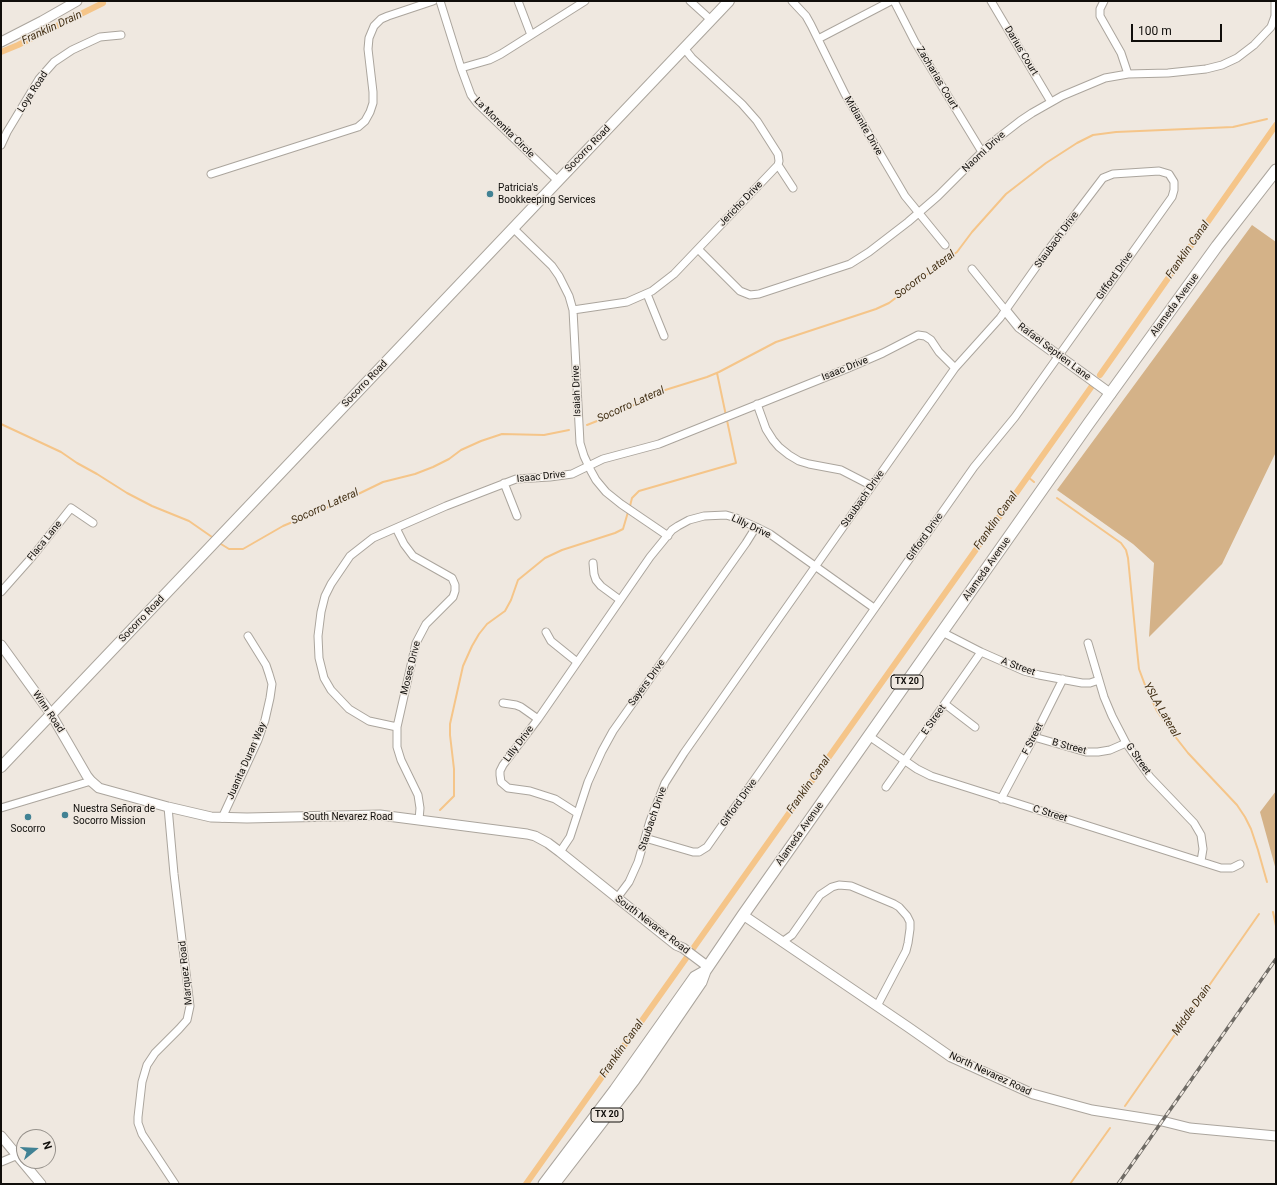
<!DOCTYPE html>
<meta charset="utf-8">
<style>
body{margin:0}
#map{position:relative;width:1277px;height:1185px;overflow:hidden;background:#efe8e0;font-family:Roboto,sans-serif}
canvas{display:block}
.frame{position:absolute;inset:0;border:2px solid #100e0b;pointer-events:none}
.north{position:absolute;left:16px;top:1129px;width:40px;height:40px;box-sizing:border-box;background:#efe8e0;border:1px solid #96918b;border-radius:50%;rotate:72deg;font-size:11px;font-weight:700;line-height:16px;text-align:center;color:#100e0b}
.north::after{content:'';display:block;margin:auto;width:14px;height:18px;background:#418294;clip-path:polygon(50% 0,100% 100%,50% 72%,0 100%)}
.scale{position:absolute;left:1131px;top:24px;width:91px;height:18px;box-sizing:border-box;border:2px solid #100e0b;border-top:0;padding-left:5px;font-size:12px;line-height:14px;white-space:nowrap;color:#100e0b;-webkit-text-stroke:3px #efe8e0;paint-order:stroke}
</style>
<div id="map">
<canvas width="1277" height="1185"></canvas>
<div class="frame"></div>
<div class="north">N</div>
<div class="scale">100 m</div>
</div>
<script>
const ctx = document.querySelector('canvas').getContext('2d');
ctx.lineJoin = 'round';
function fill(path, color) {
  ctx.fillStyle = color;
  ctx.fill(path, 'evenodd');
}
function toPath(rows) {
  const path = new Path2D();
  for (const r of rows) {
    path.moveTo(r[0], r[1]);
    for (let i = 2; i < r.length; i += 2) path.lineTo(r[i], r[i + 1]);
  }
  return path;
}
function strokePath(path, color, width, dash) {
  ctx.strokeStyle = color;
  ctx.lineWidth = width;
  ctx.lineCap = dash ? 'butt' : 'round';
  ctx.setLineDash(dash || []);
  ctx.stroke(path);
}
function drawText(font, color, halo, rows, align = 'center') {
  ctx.font = font + ' Roboto,sans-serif';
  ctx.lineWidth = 3;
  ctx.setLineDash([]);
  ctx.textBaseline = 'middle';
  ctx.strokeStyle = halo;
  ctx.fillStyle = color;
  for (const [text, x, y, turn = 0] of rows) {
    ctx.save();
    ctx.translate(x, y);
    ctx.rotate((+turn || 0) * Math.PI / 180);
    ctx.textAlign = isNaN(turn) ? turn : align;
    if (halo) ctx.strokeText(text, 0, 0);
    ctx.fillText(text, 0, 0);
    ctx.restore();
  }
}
fill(toPath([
 [1252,225,1276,242,1276,452,1222,564,1149,637,1154,563,1133,544,1057,490],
 [1276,791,1276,870,1260,812]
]), '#d4b288');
strokePath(toPath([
 [1,424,61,452,77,463,97,474,127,493,152,506,189,521,212,537],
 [587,425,627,409,648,397,662,391,707,377,719,372,776,342,876,309,889,303,957,252,972,232,1006,194,1046,163,1077,143,1093,135,1116,132,1233,127,1267,119],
 [1028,477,1034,482],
 [1057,498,1121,543,1126,550,1128,558,1137,650,1139,669,1145,685,1157,711,1170,730,1188,753,1237,805,1245,817,1251,829,1258,850,1267,882],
 [630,506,632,498,639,491,736,463,717,373],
 [221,544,229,549,243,549,283,526,352,497,383,482,415,474,433,467,449,459,461,450,481,441,502,434,544,435,569,430],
 [440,810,454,796,454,769,450,735,450,724,463,666,472,646,479,634,487,624,505,611,511,600,518,580,545,558,562,550,615,533,623,529,628,512],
 [1273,912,1276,926],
 [1125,1106,1259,914],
 [1070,1184,1110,1128]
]), '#f5c589', 2);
strokePath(toPath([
 [1,52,18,45,103,3],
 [1100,375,1276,125],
 [526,1184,1092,386]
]), '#f5c589', 6);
const minor = toPath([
 [440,1,461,68,471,95,477,103,558,181],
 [518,1,531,35],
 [690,1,711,20],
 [792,1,806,16,811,25,845,94,898,184,905,196,945,245],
 [894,1,915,42,982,152],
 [991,1,1051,102],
 [1104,1,1100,9,1100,16,1121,53,1128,74],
 [818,39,891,1],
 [461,68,489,60,501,54,585,1],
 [1,145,7,132,39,79,54,62,72,50,100,37,121,35],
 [778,165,793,188],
 [211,174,358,127,365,121,370,112,373,103,373,92,368,49,369,38,374,26,381,19,388,16,433,1],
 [513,228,552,266,559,276,569,296,573,310,580,443,584,456,591,471,596,480,606,492,621,504,668,536],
 [698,249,740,291,750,295,759,294,850,264,869,252,908,222,938,196,989,145,1020,121,1032,113,1062,96,1105,78,1128,74,1168,73,1206,69,1222,65,1237,58,1254,45,1271,27,1275,16,1275,1],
 [972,269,1006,311],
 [647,294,664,336],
 [573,310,627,302,652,291,674,274,778,165,779,161,778,154,757,121,742,104,692,58,684,48],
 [757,404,766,429,773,440,779,447,789,455,799,461,809,464,841,470,872,486],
 [504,483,517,516],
 [396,528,404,544,413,556,452,578,455,585,455,591,453,597,426,624,416,643,397,727,397,747,401,760,418,795,420,808,419,820],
 [593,563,594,574,596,580,601,586,620,600],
 [1,592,32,557,71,508,93,523],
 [546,632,551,641,577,662],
 [942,632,981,652,1024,671,1039,675,1082,683,1090,683,1099,680],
 [1088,643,1104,697,1112,716,1126,743,1140,763,1150,777,1194,823,1201,835,1203,849,1201,861],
 [503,703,516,705,521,707,538,719],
 [945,704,975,727],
 [397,727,369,721,349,709,331,690,324,678,319,658,318,636,321,612,325,596,331,584,350,556,373,538,446,506,516,479,550,477,572,474,603,459,659,444,846,369,883,353,918,335,925,336,931,340,939,352,955,368],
 [869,736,917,769,931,776,1221,868,1232,868,1240,864],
 [1034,737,1086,752,1098,752,1110,750,1126,743],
 [886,787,981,652],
 [1001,799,1034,737,1063,679],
 [168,807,174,874,190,1006,187,1020,179,1029,155,1053,147,1065,142,1082,138,1117,138,1123,142,1134,175,1184],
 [1,808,91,781],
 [577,813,555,799,530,791,508,788,501,782,500,775,500,771,503,765,538,719,650,557,672,530,678,526,689,520,704,516,726,515,736,518,756,527,770,534,874,608],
 [222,818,258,740,265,720,270,698,272,684,269,674,266,665,248,636],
 [560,852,570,837,588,782,602,751,613,731,746,543,756,527],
 [617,898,629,882,638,862,650,821,665,783,684,753,955,368,1000,318,1046,253,1103,178,1113,174,1159,171,1169,174,1174,182,1174,190,1172,197,1015,417,974,467,707,847,699,852,693,852,645,838],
 [782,942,792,935,820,895,832,887,839,885,851,886,894,904,899,907,907,916,910,922,910,929,908,943,906,951,877,1006],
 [1,1162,18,1155]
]);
const tertiary = toPath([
 [1,42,42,21,77,1],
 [1006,311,1019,327,1111,394],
 [1,645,51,714,87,776,91,781,99,788,168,807,211,817,247,818,380,815,527,834,535,836,548,843,560,852,676,945,683,948,707,966],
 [743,915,908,1027,951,1057,1033,1094,1092,1110,1162,1121,1190,1128,1276,1136],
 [1,1136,41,1184]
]);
const secondary = toPath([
 [1,767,729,1]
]);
const primary = toPath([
 [544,1184,615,1090,695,977,704,972],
 [554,1184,634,1080,701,982,705,971,743,915,1089,423,1217,246,1276,170]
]);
strokePath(minor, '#aba59d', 9);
strokePath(tertiary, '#aba59d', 11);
strokePath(secondary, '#aba59d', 12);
strokePath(primary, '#aba59d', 13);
strokePath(minor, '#fff', 7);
strokePath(tertiary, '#fff', 9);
strokePath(secondary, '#fff', 10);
strokePath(primary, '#fff', 11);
const rail = toPath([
 [1118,1184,1276,959]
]);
strokePath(rail, '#6f6b65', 3.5);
strokePath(rail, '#efe8e0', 2, [6]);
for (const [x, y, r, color] of [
 [490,194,4,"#418294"],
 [65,815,4,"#418294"],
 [28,817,4,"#418294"]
]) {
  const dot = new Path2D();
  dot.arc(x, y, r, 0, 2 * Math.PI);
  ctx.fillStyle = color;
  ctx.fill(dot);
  strokePath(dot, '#efe8e0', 1.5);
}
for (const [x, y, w] of [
 [907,682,32],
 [607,1115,32]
]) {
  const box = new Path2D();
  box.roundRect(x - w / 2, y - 7, w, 14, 3);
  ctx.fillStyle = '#efe8e0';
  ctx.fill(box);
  strokePath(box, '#100e0b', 1);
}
drawText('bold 9px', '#100e0b', null, [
 ["TX 20",907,682],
 ["TX 20",607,1115]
]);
drawText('10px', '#100e0b', '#efe8e0', [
 ["Darius Court",1021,51,59],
 ["Zacharias Court",937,78,59],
 ["Loya Road",33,92,-57],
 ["Midianite Drive",863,126,60],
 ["La Morenita Circle",504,128,45],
 ["Socorro Road",588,149,-46],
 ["Naomi Drive",984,152,-43],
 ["Jericho Drive",741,204,-46],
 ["Staubach Drive",1057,240,-54],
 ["Gifford Drive",1115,276,-55],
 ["Alameda Avenue",1175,305,-54],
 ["Rafael Septien Lane",1054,352,37],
 ["Isaac Drive",845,369,-22],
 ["Socorro Road",365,384,-46],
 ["Isaiah Drive",577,391,-92],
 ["Isaac Drive",541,477,-6],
 ["Staubach Drive",863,499,-55],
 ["Lilly Drive",751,527,25],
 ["Gifford Drive",925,537,-55],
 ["Flaca Lane",45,541,-51],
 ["Alameda Avenue",987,569,-55],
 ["Socorro Road",142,619,-46],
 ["A Street",1018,667,20],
 ["Moses Drive",411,668,-76],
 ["Sayers Drive",647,683,-54],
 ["Winn Road",48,712,56],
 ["E Street",934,720,-55],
 ["F Street",1033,739,-63],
 ["Lilly Drive",519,744,-53],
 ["B Street",1069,747,15],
 ["G Street",1138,759,55],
 ["Juanita Duran Way",247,761,-66],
 ["Gifford Drive",739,803,-55],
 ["C Street",1050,814,17],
 ["South Nevarez Road",348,817],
 ["Staubach Drive",653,819,-71],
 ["Alameda Avenue",800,834,-55],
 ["South Nevarez Road",652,925,37],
 ["Marquez Road",186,973,-96],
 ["North Nevarez Road",990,1074,25]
]);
drawText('10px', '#100e0b', '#efe8e0', [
 ["Patricia's",498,188],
 ["Bookkeeping Services",498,200],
 ["Nuestra Señora de",73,809],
 ["Socorro Mission",73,821],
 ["Socorro",28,829,"center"]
], 'left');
drawText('italic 11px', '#433015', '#efe8e0', [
 ["Franklin Drain",52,28,-25],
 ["Franklin Canal",1188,250,-55],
 ["Socorro Lateral",925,275,-37],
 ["Socorro Lateral",631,405,-24],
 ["Socorro Lateral",325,507,-24],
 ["Franklin Canal",996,521,-55],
 ["YSLA Lateral",1161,710,60],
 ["Franklin Canal",809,785,-55],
 ["Middle Drain",1192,1010,-55],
 ["Franklin Canal",622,1049,-55]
]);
</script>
